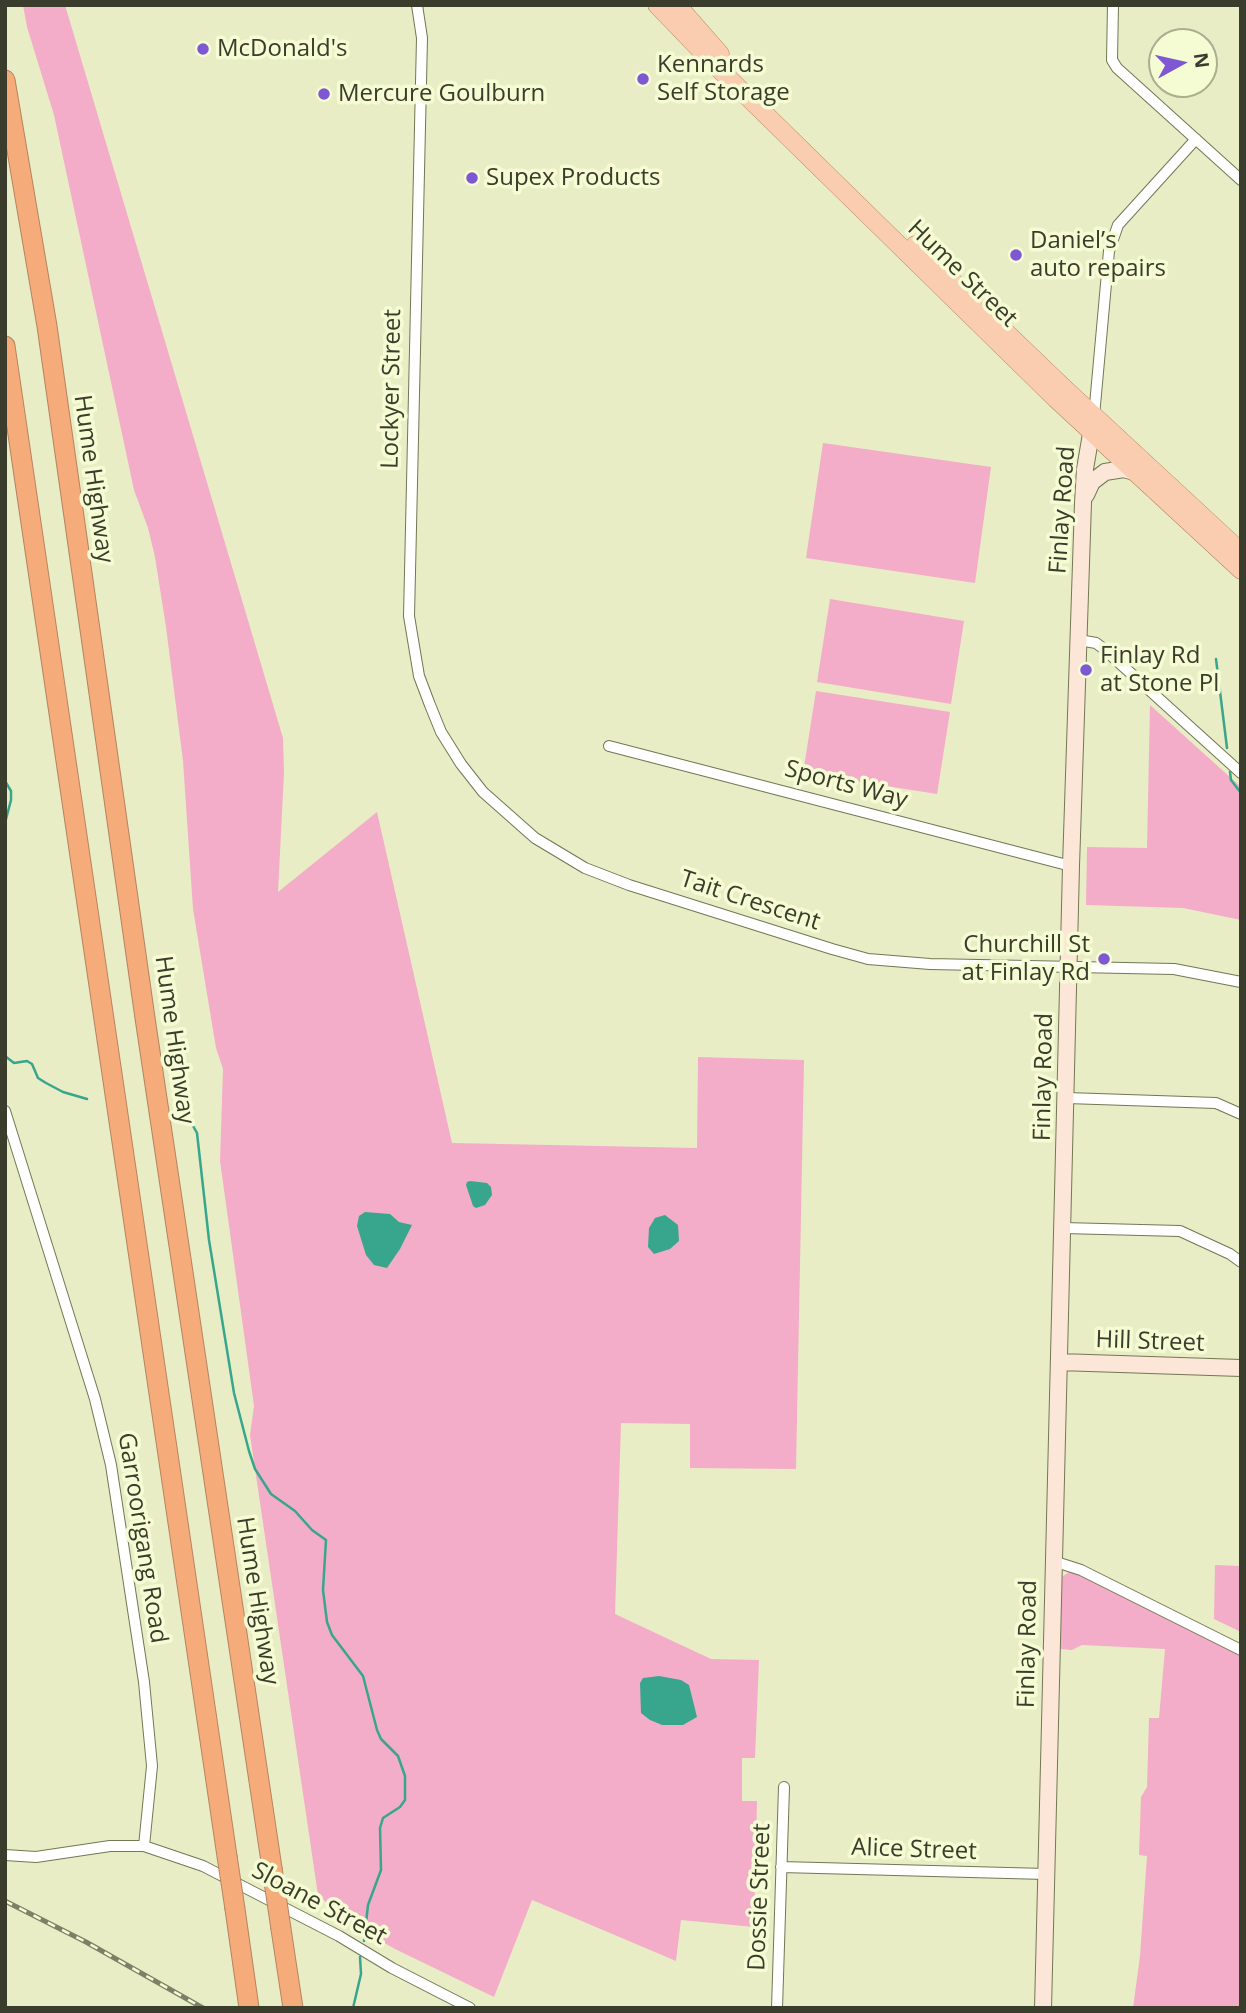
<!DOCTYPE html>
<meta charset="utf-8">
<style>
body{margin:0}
#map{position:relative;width:1246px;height:2013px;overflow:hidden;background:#e8edc6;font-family:"Open Sans",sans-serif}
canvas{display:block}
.frame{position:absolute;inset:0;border:7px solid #3a3c2c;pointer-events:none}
.north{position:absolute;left:1148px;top:28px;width:70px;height:70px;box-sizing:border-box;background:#f5fbd3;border:2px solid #aaaf90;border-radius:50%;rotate:82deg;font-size:19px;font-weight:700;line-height:28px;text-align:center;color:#3a3c2c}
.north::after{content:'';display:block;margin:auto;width:24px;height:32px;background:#7d58d2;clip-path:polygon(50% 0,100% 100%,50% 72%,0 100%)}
</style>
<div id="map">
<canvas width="1246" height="2013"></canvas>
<div class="frame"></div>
<div class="north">N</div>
</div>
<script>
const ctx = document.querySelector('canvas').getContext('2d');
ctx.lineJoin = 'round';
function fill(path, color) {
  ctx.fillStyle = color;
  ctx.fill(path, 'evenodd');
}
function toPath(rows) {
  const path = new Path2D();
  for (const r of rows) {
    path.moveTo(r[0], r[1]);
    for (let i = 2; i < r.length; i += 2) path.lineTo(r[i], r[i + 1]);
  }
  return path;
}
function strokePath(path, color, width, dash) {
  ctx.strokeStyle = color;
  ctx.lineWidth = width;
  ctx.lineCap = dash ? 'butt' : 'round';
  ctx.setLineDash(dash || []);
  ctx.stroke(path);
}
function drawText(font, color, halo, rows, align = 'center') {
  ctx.font = font + ' "Open Sans",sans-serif';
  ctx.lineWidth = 7;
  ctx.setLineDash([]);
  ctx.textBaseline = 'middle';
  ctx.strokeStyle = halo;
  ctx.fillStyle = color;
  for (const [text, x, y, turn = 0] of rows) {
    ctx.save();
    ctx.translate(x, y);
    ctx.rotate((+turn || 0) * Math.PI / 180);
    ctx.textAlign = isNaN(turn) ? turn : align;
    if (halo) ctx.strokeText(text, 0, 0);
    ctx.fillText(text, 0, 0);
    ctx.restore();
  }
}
fill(toPath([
 [23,5,65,5,283,738,284,773,278,892,377,812,452,1143,697,1148,698,1057,804,1060,796,1469,690,1468,690,1424,621,1423,615,1614,711,1659,759,1660,755,1758,742,1758,742,1801,757,1801,754,1927,681,1920,676,1961,532,1900,494,1997,395,1949,349,1923,318,1895,250,1435,254,1406,220,1161,223,1069,216,1048,193,909,183,761,166,627,155,557,148,528,134,490,54,115,27,27],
 [823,443,991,467,975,583,806,558],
 [830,599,964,621,951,704,817,682],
 [816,691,950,712,937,794,803,773],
 [1150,705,1241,787,1241,920,1183,908,1086,905,1087,847,1147,848],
 [1215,1565,1241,1566,1241,1632,1214,1619],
 [1069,1572,1074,1572,1241,1656,1241,2008,1133,2008,1140,1956,1147,1856,1139,1855,1141,1797,1147,1787,1149,1718,1159,1718,1165,1649,1082,1645,1072,1650,1060,1649,1059,1584,1062,1577]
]), '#f3adc9');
fill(toPath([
 [470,1181,487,1183,491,1187,492,1195,485,1205,476,1208,473,1206,466,1185,467,1182],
 [365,1212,390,1214,399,1222,412,1225,400,1249,387,1268,374,1265,366,1255,357,1226,359,1216],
 [665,1215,678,1225,679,1241,670,1249,654,1254,648,1247,649,1228,655,1218],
 [659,1676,681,1680,689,1685,697,1717,683,1725,662,1725,650,1720,641,1713,640,1683,643,1678]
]), '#38a68c');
strokePath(toPath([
 [5,634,5,645],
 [1216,659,1227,748],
 [1230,772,1231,780,1241,793],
 [5,781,11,791,11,800,5,823],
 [5,1013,5,1023],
 [5,1056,14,1063,27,1061,32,1064,38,1078,46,1083,63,1092,87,1099],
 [192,1124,197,1133,209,1240,234,1393,249,1451,255,1469,271,1494,295,1511,312,1530,326,1540,323,1590,327,1622,332,1635,363,1676,377,1730,381,1739,398,1756,405,1776,405,1800,400,1807,383,1818,380,1828,381,1870,368,1905,364,1941],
 [353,2008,361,1974,360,1957]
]), '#38a68c', 2.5);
const street = toPath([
 [417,5,422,38,409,616,419,676,430,705,441,732,461,764,483,792,535,838,585,868,629,885,832,949,868,959,930,964,1174,969,1241,982],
 [1113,5,1112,60,1117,68,1241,180],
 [1094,416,1109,251,1118,225,1196,139],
 [1079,640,1096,643,1104,649,1241,773],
 [609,746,1071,866],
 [1067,1098,1216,1103,1241,1114],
 [5,1111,95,1399,111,1465,144,1682,152,1766,144,1846,110,1846,36,1857,5,1855],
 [1063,1228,1180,1231,1230,1254,1241,1262],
 [1053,1561,1081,1570,1241,1650],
 [144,1846,203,1866,339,1936,392,1968,470,2008],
 [781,1867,1046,1874],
 [777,2008,784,1787]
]);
const secondary = toPath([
 [1086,495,1092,482,1105,472,1124,469,1137,473],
 [1059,1362,1241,1368],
 [1043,2008,1071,866,1083,503,1085,469,1093,422]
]);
const primary = toPath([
 [657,5,711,61,1056,399,1241,570],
 [677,5,720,54],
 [915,245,1064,388,1241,552]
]);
const highway = toPath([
 [5,80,47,326,145,1018,272,1868],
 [5,346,227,1856],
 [235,1909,249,2008],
 [281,1929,293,2008]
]);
strokePath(street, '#737754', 12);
strokePath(secondary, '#737754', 18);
strokePath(primary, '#b4845f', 19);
strokePath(highway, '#b4845f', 21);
strokePath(street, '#fff', 10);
strokePath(secondary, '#fce6d7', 16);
strokePath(primary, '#facdb0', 18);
strokePath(highway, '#f6ab7b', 19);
const rail = toPath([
 [5,1901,86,1942,203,2008]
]);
strokePath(rail, '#7d8067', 5);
strokePath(rail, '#f5fbd3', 2.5, [8]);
const highwayBridge = toPath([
 [227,1856,235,1909],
 [272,1868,281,1929]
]);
strokePath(highwayBridge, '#b4845f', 21, []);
strokePath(highwayBridge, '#f6ab7b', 19);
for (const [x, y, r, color] of [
 [203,49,7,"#7d58d2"],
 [643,79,7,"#7d58d2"],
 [324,94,7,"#7d58d2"],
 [472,178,7,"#7d58d2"],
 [1016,255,7,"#7d58d2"],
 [1086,670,7,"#7d58d2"],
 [1104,959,7,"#7d58d2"]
]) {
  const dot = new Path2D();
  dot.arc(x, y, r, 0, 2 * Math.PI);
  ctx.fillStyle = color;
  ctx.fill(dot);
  strokePath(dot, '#f5fbd3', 2.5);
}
drawText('24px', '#3a3c2c', '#f5fbd3', [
 ["McDonald's",217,49],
 ["Kennards",657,65],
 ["Self Storage",657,93],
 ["Mercure Goulburn",338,94],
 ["Supex Products",486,178],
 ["Daniel’s",1030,241],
 ["auto repairs",1030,269],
 ["Finlay Rd",1100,656],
 ["at Stone Pl",1100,684],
 ["Churchill St",1090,945,"right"],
 ["at Finlay Rd",1090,973,"right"]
], 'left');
drawText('24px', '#3a3c2c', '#f5fbd3', [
 ["Hume Street",962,274,44],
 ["Lockyer Street",392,389,-89],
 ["Hume Highway",93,479,82],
 ["Finlay Road",1063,510,-86],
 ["Sports Way",846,785,15],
 ["Tait Crescent",750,901,18],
 ["Hume Highway",174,1040,82],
 ["Finlay Road",1044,1077,-89],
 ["Hill Street",1150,1342,2],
 ["Garroorigang Road",142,1538,81],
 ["Hume Highway",257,1601,81],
 ["Finlay Road",1028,1644,-89],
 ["Alice Street",914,1850,2],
 ["Dossie Street",760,1897,-88],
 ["Sloane Street",319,1904,28]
]);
</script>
